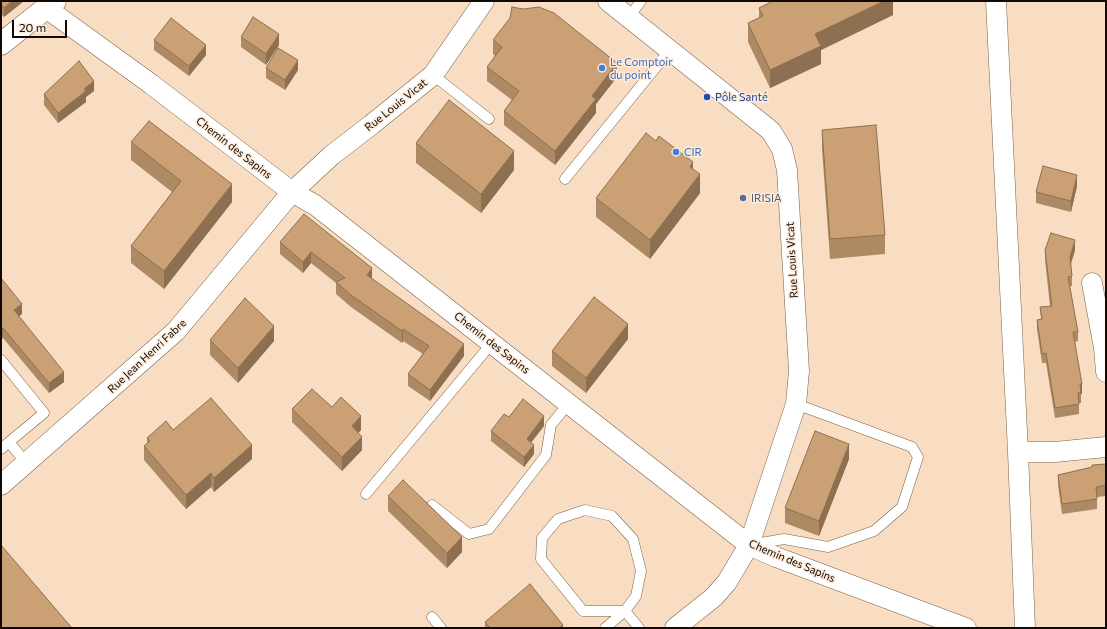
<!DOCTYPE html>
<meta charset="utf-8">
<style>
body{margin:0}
#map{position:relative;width:1107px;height:629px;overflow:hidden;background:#f8ddc2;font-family:Commissioner,sans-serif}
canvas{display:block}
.frame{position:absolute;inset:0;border:2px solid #120903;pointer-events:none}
.scale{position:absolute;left:12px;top:20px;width:55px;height:18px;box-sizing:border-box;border:2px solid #120903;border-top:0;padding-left:5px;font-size:12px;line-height:14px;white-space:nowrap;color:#120903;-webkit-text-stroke:3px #fdecdc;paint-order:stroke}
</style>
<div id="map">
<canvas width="1107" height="629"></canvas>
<div class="frame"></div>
<div class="scale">20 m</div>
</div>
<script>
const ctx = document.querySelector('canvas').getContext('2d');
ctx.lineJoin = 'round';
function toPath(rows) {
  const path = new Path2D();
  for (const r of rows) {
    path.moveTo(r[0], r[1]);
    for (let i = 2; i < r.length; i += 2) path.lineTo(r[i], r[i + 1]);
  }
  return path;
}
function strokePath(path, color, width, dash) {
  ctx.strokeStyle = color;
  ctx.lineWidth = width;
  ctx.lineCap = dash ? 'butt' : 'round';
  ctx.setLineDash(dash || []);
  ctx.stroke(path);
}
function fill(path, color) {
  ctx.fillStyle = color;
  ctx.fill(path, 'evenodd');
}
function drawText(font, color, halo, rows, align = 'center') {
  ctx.font = font + ' Commissioner,sans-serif';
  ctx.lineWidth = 3;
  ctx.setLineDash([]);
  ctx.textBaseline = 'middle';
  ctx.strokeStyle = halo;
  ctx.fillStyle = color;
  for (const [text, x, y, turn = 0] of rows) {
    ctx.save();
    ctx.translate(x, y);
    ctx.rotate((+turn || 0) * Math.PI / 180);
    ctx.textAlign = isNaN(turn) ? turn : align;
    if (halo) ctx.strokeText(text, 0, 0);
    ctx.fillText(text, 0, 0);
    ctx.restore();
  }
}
const lane = toPath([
 [629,17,641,1],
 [433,75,489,119],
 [565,179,670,50],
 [1,360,44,413,9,442,26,463],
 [1,449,9,442],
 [366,494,492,343],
 [432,505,469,534,489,529,546,455,551,425,569,403],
 [755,544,784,539,828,547,874,531,902,507,918,457,912,447,796,404],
 [625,611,639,628],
 [432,617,441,628],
 [605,628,625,611,636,596,641,571,633,539,612,516,585,510,558,519,542,538,541,559,583,611,625,611]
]);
const street = toPath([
 [608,1,771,131,782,149,787,170,799,371,796,404,749,545,727,582,714,597,675,628],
 [996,1,1018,452,1025,628],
 [46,8,151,84,292,192,315,205,749,545,776,557,966,628],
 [1092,283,1104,348,1106,372],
 [1018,452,1055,452,1106,447],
 [1,485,176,331,292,192,332,155,371,125,433,75,484,1]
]);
const primary = toPath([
 [1,44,55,1]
]);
strokePath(lane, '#786149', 11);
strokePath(street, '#786149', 21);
strokePath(primary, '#786149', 23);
strokePath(lane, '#fff', 10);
strokePath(street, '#fff', 20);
strokePath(primary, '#fff', 22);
fill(toPath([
 [1,1,24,1,4,17,1,14],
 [893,1,893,15,821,50,821,64,770,88,748,42,748,23,759,18,759,8],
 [241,37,279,45,266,65,241,47],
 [154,40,206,55,189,76,154,50],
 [493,40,617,77,596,104,596,113,555,165,504,125,504,111,512,100,487,81,487,67,495,56,493,54],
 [266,68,298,70,285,90,266,78],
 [94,91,86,97,86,102,58,123,44,105,44,94],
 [822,130,885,235,885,254,830,259,822,149],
 [131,142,232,202,164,289,131,263,131,246,172,192,131,160],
 [416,143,514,170,481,213,416,163],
 [693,169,700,193,650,259,596,217,596,198],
 [1077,186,1071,212,1036,203,1036,192],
 [304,214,372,279,464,356,430,401,408,386,408,374,423,354,403,341,402,343,351,307,336,294,336,283,311,263,303,273,280,254,280,242],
 [1045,250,1075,250,1071,264,1072,276,1072,286,1070,286,1078,332,1078,341,1075,342,1082,394,1081,394,1081,403,1079,403,1079,414,1055,418,1046,363,1042,363,1037,329,1037,320,1041,319,1040,307,1050,306,1045,260],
 [1,278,22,314,19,316,64,382,49,393,3,338,1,339],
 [628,339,586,393,552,366,552,351],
 [210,340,274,341,238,383,210,355],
 [332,407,361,430,358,433,362,450,342,471,292,422,292,409],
 [509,417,544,426,531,442,534,454,524,467,491,441,491,431],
 [173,430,252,459,214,492,211,487,186,509,144,460,144,446,147,444,147,438],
 [849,459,819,536,785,523,785,508],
 [1106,464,1106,496,1097,497,1097,509,1062,514,1058,485,1058,475],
 [388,496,462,552,447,568,388,511],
 [485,622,563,628,485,628]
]), '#ae8a64');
fill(toPath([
 [12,1,24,1,4,17,4,8],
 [884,1,893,1,893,15,821,50,821,64,770,88,770,70,815,34],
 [279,34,279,45,266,65,266,54],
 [206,45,206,55,189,76,189,66],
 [298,60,298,70,285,90,285,80],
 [617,63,617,77,596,104,596,113,555,165,555,151,592,96],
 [94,81,94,91,86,97,86,102,58,123,58,113,84,89],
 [514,151,514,170,481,213,481,194],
 [693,162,693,181,690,167],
 [700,174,700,193,650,259,650,240],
 [1077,175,1077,186,1071,212,1071,201],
 [232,184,232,202,164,289,164,271],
 [1075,240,1075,250,1070,266,1070,257],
 [311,252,311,263,303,273,303,262],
 [372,268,372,280,367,275],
 [22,304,22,314,14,320,14,310],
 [628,324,628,339,586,393,586,378],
 [274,326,274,341,238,383,238,368],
 [3,328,3,338,1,339,1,329],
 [403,329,403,341,402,343,402,331],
 [464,344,464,356,430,401,430,390],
 [64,372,64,382,49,393,49,383],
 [1080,384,1082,384,1082,394,1081,394],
 [361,416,361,430,352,440,352,426],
 [544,416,544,426,527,448,527,439],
 [362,437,362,450,342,471,342,457],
 [849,444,849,459,819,536,819,521],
 [252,445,252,459,214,492,214,478],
 [534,445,534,454,524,467,524,457],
 [211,473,211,487,186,509,186,495],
 [462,537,462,552,447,568,447,553],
 [563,625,563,628,559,628]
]), '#8d7051');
const building = toPath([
 [1,1,12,1,4,8,1,4,1,1],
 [773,1,884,1,815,34,821,46,770,70,748,23,763,16,759,8,773,1],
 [512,7,523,9,539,7,554,13,617,63,592,96,596,99,555,151,504,111,519,91,487,67,502,47,493,40,510,18,512,7],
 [253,17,279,34,266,54,241,37,253,17],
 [171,18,206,45,189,66,154,40,171,18],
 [278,48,298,60,285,80,266,68,278,48],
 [79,61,94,81,84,89,86,91,58,113,44,94,79,61],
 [449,100,514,151,481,194,416,143,449,100],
 [149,121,232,184,164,271,131,246,181,181,131,142,149,121],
 [876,125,885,235,830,239,822,130,876,125],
 [646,133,656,141,659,136,693,162,690,167,700,174,650,240,596,198,646,133],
 [1043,166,1077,175,1071,201,1036,192,1043,166],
 [304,214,372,268,367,275,464,344,430,390,408,374,429,346,403,329,402,331,351,295,336,282,345,278,311,252,303,262,280,242,304,214],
 [1051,233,1075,240,1070,257,1072,276,1068,277,1078,332,1073,332,1082,384,1080,384,1081,393,1078,393,1079,404,1055,408,1046,353,1042,354,1037,320,1042,319,1040,307,1052,306,1045,250,1051,233],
 [1,278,22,304,14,310,64,372,49,383,3,328,1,329,1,278],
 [594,297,628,324,586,378,552,351,594,297],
 [245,298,274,326,238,368,210,340,245,298],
 [312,389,332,407,341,397,361,416,352,426,362,437,342,457,292,409,312,389],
 [211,398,252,445,214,478,211,473,186,495,144,446,150,441,147,438,166,421,173,430,211,398],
 [523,399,544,416,527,439,534,445,524,457,491,431,504,414,509,417,523,399],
 [815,431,849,444,819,521,785,508,815,431],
 [1106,464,1106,485,1096,487,1097,499,1062,504,1058,475,1092,467,1092,465,1106,464],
 [403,480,462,537,447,553,388,496,403,480],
 [1,545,72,628,1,628,1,545],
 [530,584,563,625,559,628,490,628,485,622,530,584]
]);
fill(building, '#caa074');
strokePath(building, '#8d7051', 1);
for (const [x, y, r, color] of [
 [602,68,4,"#3f7fe0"],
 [707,97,4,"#1a4fb4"],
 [676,152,4,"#3f7fe0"],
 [743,198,4,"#5c6f8a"]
]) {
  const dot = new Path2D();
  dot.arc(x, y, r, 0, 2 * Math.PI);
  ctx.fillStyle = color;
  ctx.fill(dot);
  strokePath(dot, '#fdecdc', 1.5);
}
drawText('11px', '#366cbe', '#fdecdc', [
 ["Le Comptoir",610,62],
 ["du point",610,75],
 ["CIR",684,152]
], 'left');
drawText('11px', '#164399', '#fdecdc', [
 ["Pôle Santé",715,97]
], 'left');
drawText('11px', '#120903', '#fdecdc', [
 ["Rue Louis Vicat",396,105,-39],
 ["Chemin des Sapins",234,148,38],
 ["Rue Louis Vicat",792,260,-93],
 ["Chemin des Sapins",492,343,38],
 ["Rue Jean Henri Fabre",147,356,-43],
 ["Chemin des Sapins",792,561,23]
]);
drawText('11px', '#4e5e75', '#fdecdc', [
 ["IRISIA",751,198]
], 'left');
</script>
